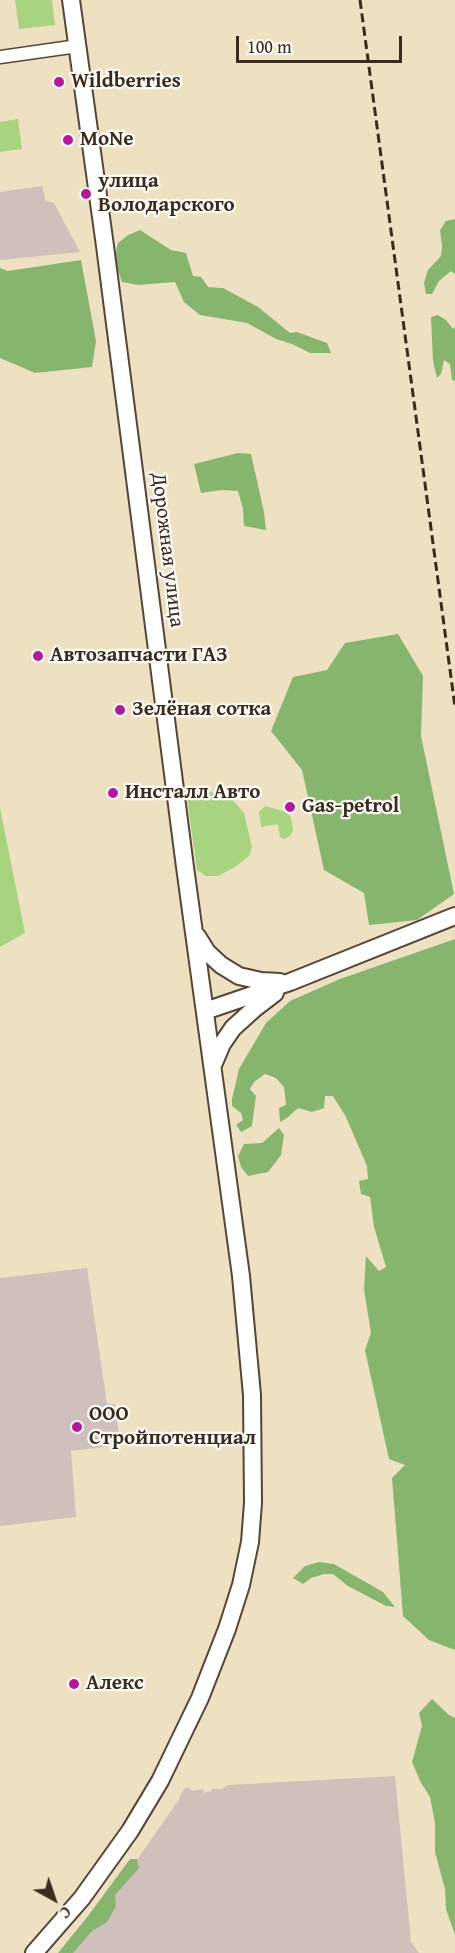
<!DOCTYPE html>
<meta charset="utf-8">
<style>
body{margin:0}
#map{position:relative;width:455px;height:1953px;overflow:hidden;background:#eee1c2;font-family:"Gentium Book Plus",serif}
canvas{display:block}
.north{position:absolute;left:24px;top:1869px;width:60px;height:60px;-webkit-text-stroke:4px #fdfcf7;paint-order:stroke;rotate:140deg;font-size:16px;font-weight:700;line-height:24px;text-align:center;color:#3b2a1e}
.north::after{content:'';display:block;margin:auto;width:21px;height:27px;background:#3b2a1e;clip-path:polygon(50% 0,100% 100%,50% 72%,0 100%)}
.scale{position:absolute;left:236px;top:36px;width:166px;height:27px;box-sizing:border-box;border:3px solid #3b2a1e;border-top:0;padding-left:8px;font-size:18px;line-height:21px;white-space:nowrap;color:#3b2a1e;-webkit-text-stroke:4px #fdfcf7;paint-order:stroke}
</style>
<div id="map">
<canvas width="455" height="1953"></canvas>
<div class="north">С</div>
<div class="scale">100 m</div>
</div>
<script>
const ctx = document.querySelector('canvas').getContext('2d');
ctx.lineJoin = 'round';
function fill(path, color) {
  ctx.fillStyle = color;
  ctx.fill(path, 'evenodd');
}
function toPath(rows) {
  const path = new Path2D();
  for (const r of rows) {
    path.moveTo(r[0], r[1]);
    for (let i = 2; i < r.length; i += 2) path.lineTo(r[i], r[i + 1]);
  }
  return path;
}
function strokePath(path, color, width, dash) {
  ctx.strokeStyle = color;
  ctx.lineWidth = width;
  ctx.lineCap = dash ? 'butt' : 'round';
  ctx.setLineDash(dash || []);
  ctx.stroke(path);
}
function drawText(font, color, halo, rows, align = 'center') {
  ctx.font = font + ' "Gentium Book Plus",serif';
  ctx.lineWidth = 4.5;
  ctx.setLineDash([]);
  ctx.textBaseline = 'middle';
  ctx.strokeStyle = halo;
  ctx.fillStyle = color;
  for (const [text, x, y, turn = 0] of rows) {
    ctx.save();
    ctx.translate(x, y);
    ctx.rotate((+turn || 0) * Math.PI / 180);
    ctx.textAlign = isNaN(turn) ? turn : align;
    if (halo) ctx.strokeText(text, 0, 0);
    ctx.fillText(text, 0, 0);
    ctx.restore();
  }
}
fill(toPath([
 [42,186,46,201,54,203,80,252,0,260,0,192],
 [87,1268,107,1404,115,1404,120,1445,71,1451,76,1517,0,1526,0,1278],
 [395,1776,411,1942,419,1953,63,1953,120,1884,178,1801,183,1790,187,1787,193,1791,203,1789,204,1793,212,1791,212,1789,222,1789,228,1785]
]), '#cfc0bb');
fill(toPath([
 [15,0,52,0,55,25,19,29],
 [18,119,22,149,0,152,0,122],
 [200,789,230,797,244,813,252,848,249,856,235,867,218,876,206,876,197,870,187,798],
 [265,806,286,812,291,817,293,830,291,835,284,839,280,837,278,824,261,827,259,812],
 [0,808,25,933,0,947]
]), '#a8d480');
fill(toPath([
 [455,219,455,274,451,271,439,281,432,294,426,294,424,283,428,270,441,256,442,246,440,230,446,221],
 [140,230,171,250,186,253,193,276,201,277,208,287,223,288,258,307,290,333,297,332,327,343,331,353,310,353,292,344,276,339,247,323,200,315,184,302,175,282,139,285,122,282,114,259,118,243,128,235],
 [81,260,96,341,92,367,35,373,0,358,0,268,8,271],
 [438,315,446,320,453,329,455,327,455,381,452,380,450,364,444,360,441,374,437,378,433,361,431,317],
 [238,453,251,454,264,512,266,530,244,526,243,509,238,491,222,490,201,493,194,464],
 [398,634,423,676,421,736,454,894,417,920,369,925,364,893,324,870,302,770,271,731,293,677,327,670,345,643],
 [455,939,455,1650,429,1640,403,1616,392,1478,405,1465,389,1459,365,1350,371,1333,364,1289,366,1256,379,1271,386,1267,374,1227,370,1197,361,1194,359,1181,368,1179,367,1166,346,1117,333,1096,325,1096,324,1108,312,1112,298,1108,287,1118,280,1122,279,1108,286,1105,284,1087,276,1078,265,1074,254,1082,250,1089,256,1096,252,1126,241,1132,236,1125,243,1120,241,1113,232,1106,232,1099,239,1069,266,1023,290,1001,340,979],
 [279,1128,284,1135,281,1155,268,1172,248,1176,241,1167,238,1156,244,1144,262,1143],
 [319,1562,334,1564,383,1592,395,1607,386,1606,348,1586,333,1574,324,1574,311,1578,303,1584,293,1578,305,1566],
 [432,1699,449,1715,455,1718,455,1935,446,1909,445,1889,435,1852,435,1823,430,1797,420,1781,412,1762,422,1726,419,1713],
 [130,1859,137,1859,139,1868,115,1895,116,1906,107,1922,92,1931,73,1953,58,1953,88,1916]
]), '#86b66e');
const street = toPath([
 [0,57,78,46]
]);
const secondary = toPath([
 [197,936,207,952,221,965,239,976,261,981,280,982],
 [205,1011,290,982,455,916],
 [213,1065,222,1044,233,1028,254,1009,275,993],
 [34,1953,82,1898,130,1831,160,1781,200,1698,227,1629,241,1585,250,1542,253,1503,252,1395,241,1276,185,867,105,246,71,0]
]);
strokePath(street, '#564537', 15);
strokePath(secondary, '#564537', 20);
strokePath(street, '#fff', 12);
strokePath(secondary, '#fff', 16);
strokePath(toPath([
 [360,0,455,707]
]), '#3b2a1e', 3, [9, 4.5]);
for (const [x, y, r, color] of [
 [59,82,6,"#b5179e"],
 [68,140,6,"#b5179e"],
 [86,194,6,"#b5179e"],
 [38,656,6,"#b5179e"],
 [120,710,6,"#b5179e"],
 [113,793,6,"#b5179e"],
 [290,807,6,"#b5179e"],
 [77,1427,6,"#b5179e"],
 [74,1684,6,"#b5179e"]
]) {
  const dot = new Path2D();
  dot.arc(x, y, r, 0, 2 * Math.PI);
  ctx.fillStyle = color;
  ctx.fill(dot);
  strokePath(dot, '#fdfcf7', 2);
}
drawText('bold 21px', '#3b2a1e', '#fdfcf7', [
 ["Wildberries",71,82],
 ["MoNe",80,140],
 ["улица",98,182],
 ["Володарского",98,206],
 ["Автозапчасти ГАЗ",50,656],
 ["Зелёная сотка",132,710],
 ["Инсталл Авто",125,793],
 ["Gas-petrol",302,807],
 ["ООО",89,1415],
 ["Стройпотенциал",89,1439],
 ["Алекс",86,1684]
], 'left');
drawText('21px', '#3b2a1e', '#fdfcf7', [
 ["Дорожная улица",167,550,83]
]);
</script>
